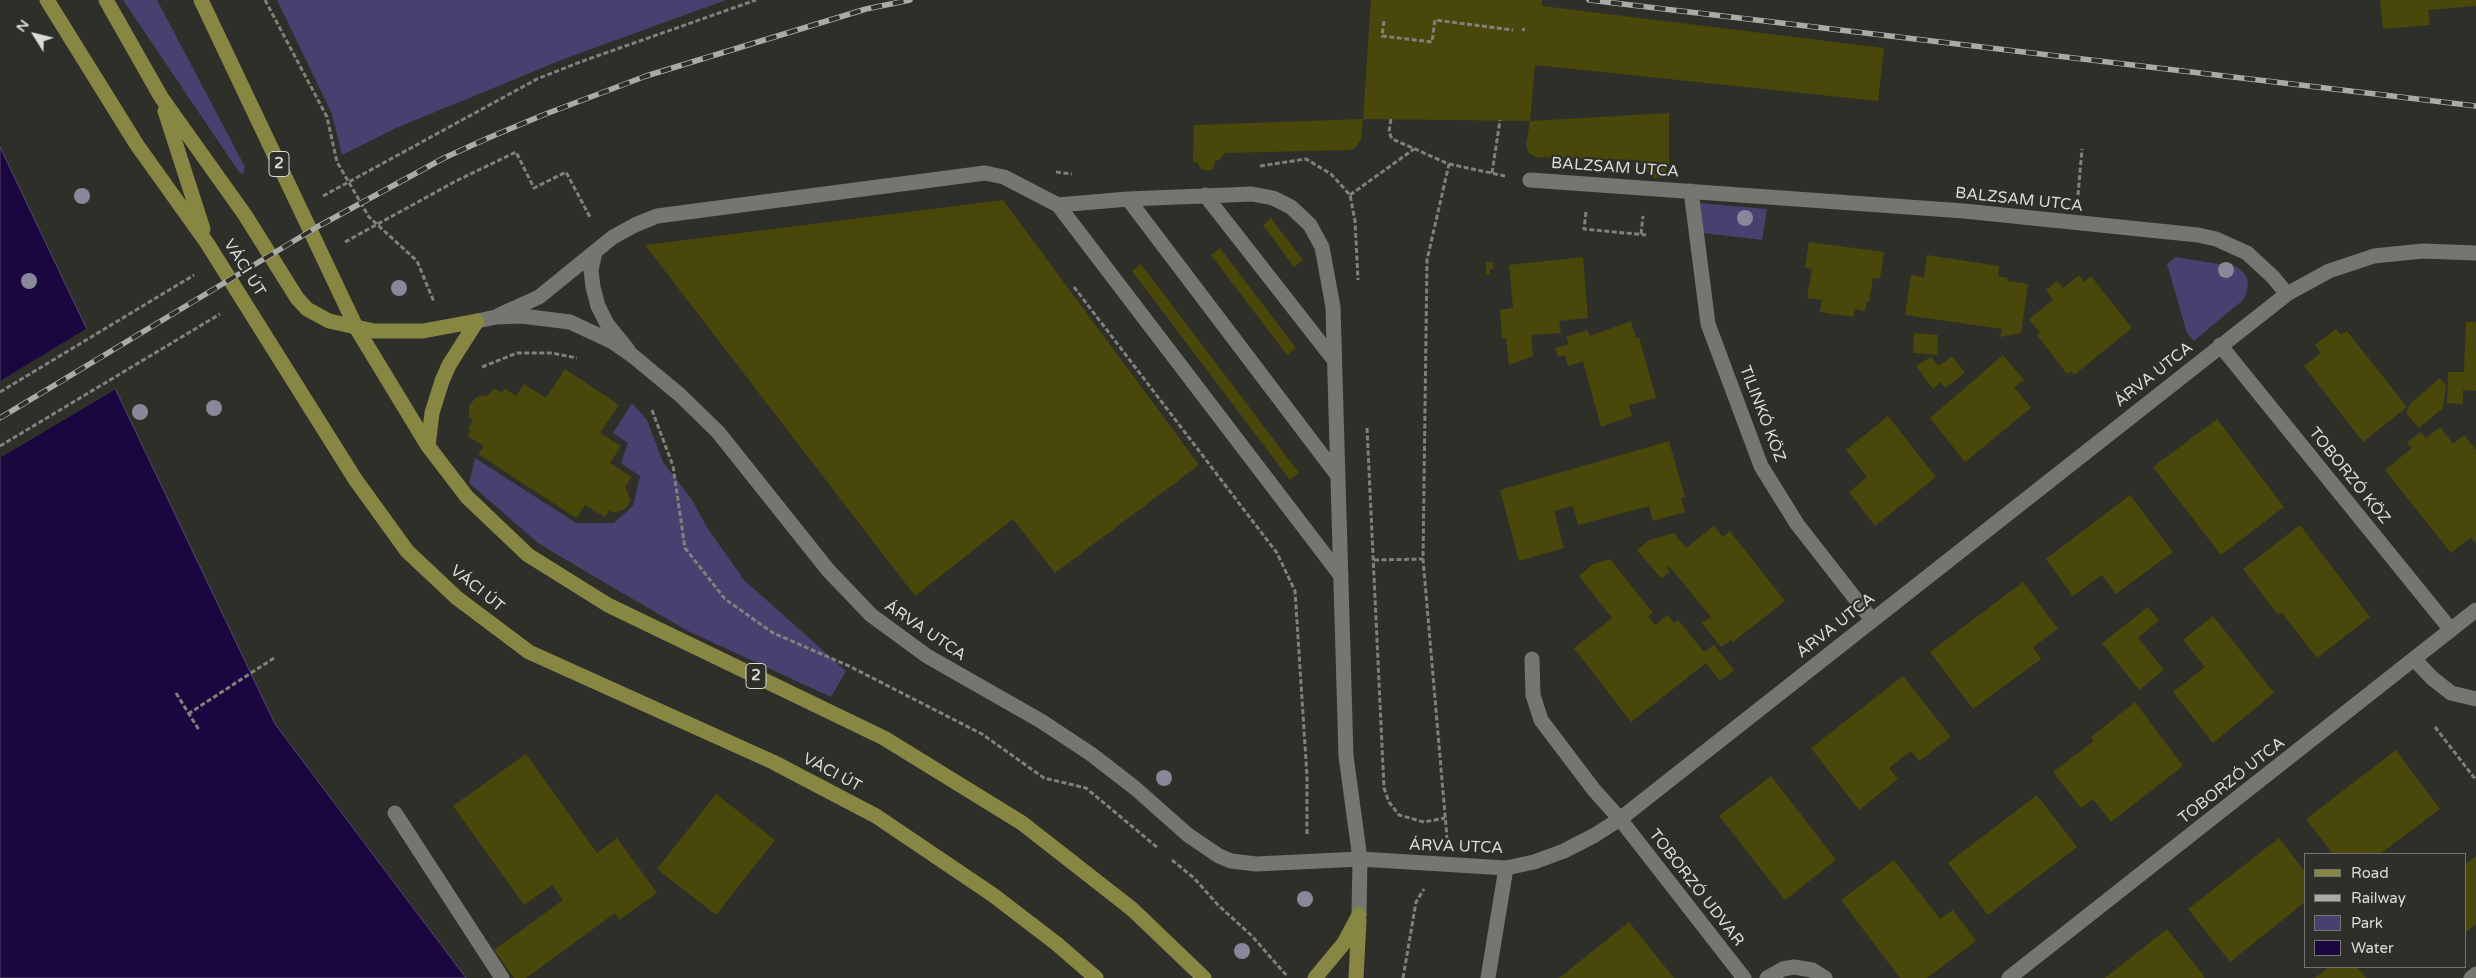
<!DOCTYPE html>
<meta charset="utf-8">
<style>
body{margin:0}
#map{position:relative;width:2476px;height:978px;overflow:hidden;background:#2f2f2a;font-family:"Varela Round",sans-serif}
canvas{display:block}
.legend{position:absolute;left:2304px;top:853px;width:162px;height:115px;box-sizing:border-box;background:#2f2f2a;border:1px solid #747470;margin:0;padding:6px 9px;list-style:none;font-size:15px;color:#dbdbd8}
.legend li{display:flex;align-items:center;gap:10px;height:25px}
.legend b{width:25px;border:1px solid #747470}
.north{position:absolute;left:10px;top:10px;width:50px;height:50px;-webkit-text-stroke:4px #2f2f2a;paint-order:stroke;rotate:306deg;font-size:14px;font-weight:700;line-height:20px;text-align:center;color:#dbdbd8}
.north::after{content:'';display:block;margin:auto;width:18px;height:22px;background:#dbdbd8;clip-path:polygon(50% 0,100% 100%,50% 72%,0 100%)}
</style>
<div id="map">
<canvas width="2476" height="978"></canvas>
<ul class="legend">
<li><b style="height:6px;background:#888643"></b>Road</li>
<li><b style="height:6px;background:#aaaaa7"></b>Railway</li>
<li><b style="height:14px;background:#48406e"></b>Park</li>
<li><b style="height:14px;background:#1a073f"></b>Water</li>
</ul>
<div class="north">N</div>
</div>
<script>
const ctx = document.querySelector('canvas').getContext('2d');
ctx.lineJoin = 'round';
function fill(path, color) {
  ctx.fillStyle = color;
  ctx.fill(path, 'evenodd');
}
function toPath(rows) {
  const path = new Path2D();
  for (const r of rows) {
    path.moveTo(r[0], r[1]);
    for (let i = 2; i < r.length; i += 2) path.lineTo(r[i], r[i + 1]);
  }
  return path;
}
function strokePath(path, color, width, dash) {
  ctx.strokeStyle = color;
  ctx.lineWidth = width;
  ctx.lineCap = dash ? 'butt' : 'round';
  ctx.setLineDash(dash || []);
  ctx.stroke(path);
}
function drawText(font, color, halo, rows, align = 'center') {
  ctx.font = font + ' "Varela Round",sans-serif';
  ctx.lineWidth = 4.5;
  ctx.setLineDash([]);
  ctx.textBaseline = 'middle';
  ctx.strokeStyle = halo;
  ctx.fillStyle = color;
  for (const [text, x, y, turn = 0] of rows) {
    ctx.save();
    ctx.translate(x, y);
    ctx.rotate((+turn || 0) * Math.PI / 180);
    ctx.textAlign = isNaN(turn) ? turn : align;
    if (halo) ctx.strokeText(text, 0, 0);
    ctx.fillText(text, 0, 0);
    ctx.restore();
  }
}
fill(toPath([
 [123,0,157,0,245,167,243,174,239,172],
 [277,0,726,0,564,59,396,128,342,155,332,114],
 [1698,203,1767,209,1762,240,1703,233],
 [2176,257,2237,267,2244,273,2248,281,2247,292,2243,300,2194,341,2187,333,2167,264],
 [632,403,647,420,663,462,692,500,708,529,744,580,846,671,831,697,688,631,617,590,538,543,469,483,475,458,576,523,614,523,633,506,640,476,621,463,628,443,613,433]
]), '#48406e');
const water = toPath([
 [0,147,275,724,466,978,0,978,0,147]
]);
fill(water, '#1a073f');
strokePath(water, '#54476d', 1);
fill(toPath([
 [89,327,118,388,0,458,0,381]
]), '#2f2f2a');
fill(toPath([
 [1371,0,1542,0,1542,6,1884,48,1878,101,1535,65,1530,121,1669,113,1669,166,1661,177,1655,178,1646,171,1641,161,1636,160,1535,157,1528,152,1526,145,1530,121,1363,119],
 [2380,0,2476,0,2476,6,2428,10,2430,25,2383,29],
 [1363,119,1361,140,1355,148,1350,150,1225,153,1219,160,1215,161,1213,169,1207,171,1201,169,1197,162,1193,163,1194,125],
 [1003,200,1199,465,1055,573,1013,519,915,596,645,245],
 [1271,218,1303,260,1294,267,1263,225],
 [1809,242,1884,252,1880,279,1873,278,1869,302,1867,301,1865,311,1855,309,1853,317,1820,312,1822,300,1807,298,1812,269,1805,268],
 [1220,248,1296,348,1287,355,1211,255],
 [1927,255,1999,266,1998,276,2008,278,2007,281,2028,284,2021,333,2000,337,2002,329,1905,315,1911,275,1924,277],
 [1583,257,1588,318,1559,321,1561,333,1531,335,1533,356,1509,365,1506,338,1502,338,1500,310,1513,308,1509,265],
 [1486,262,1493,262,1493,269,1490,269,1490,275,1486,275],
 [1141,264,1299,473,1290,480,1132,271],
 [2079,275,2084,282,2091,276,2132,328,2074,375,2071,371,2067,374,2037,335,2040,333,2029,319,2053,300,2046,290,2057,281,2063,288],
 [1631,321,1636,338,1639,337,1656,398,1629,405,1632,416,1601,427,1583,361,1568,366,1565,355,1558,357,1555,348,1569,344,1566,337,1587,330,1590,336],
 [2466,322,2476,322,2476,391,2463,390,2463,404,2447,403,2448,372,2464,372],
 [2336,329,2341,335,2347,331,2407,407,2363,442,2304,366,2321,353,2315,345],
 [1914,333,1938,335,1937,355,1913,353],
 [2003,355,2024,380,2014,387,2031,408,1965,462,1930,418],
 [1952,356,1965,373,1945,388,1941,382,1933,389,1916,366,1931,357,1939,366],
 [565,369,619,405,600,433,621,446,610,463,632,477,625,487,631,500,625,509,613,513,610,510,605,517,585,505,576,518,478,454,484,446,467,436,471,430,468,428,473,420,469,418,469,406,475,398,485,395,488,396,494,388,502,393,504,388,516,396,524,384,546,398],
 [2440,378,2446,385,2443,408,2419,428,2406,413,2410,404],
 [1888,416,1936,477,1875,526,1849,492,1867,477,1846,450],
 [2217,419,2284,507,2221,555,2153,467],
 [2440,427,2453,444,2464,435,2476,450,2476,544,2471,537,2451,553,2385,470,2412,448,2407,442,2421,432,2426,438],
 [1669,441,1685,497,1681,498,1685,512,1653,521,1649,506,1578,525,1573,506,1554,511,1564,548,1519,561,1500,490],
 [2130,495,2173,552,2116,594,2102,575,2073,596,2046,559],
 [2300,525,2370,617,2317,658,2282,613,2278,615,2243,569],
 [1714,526,1723,537,1730,531,1785,601,1733,642,1731,640,1721,647,1702,623,1711,617,1669,566,1667,568,1670,572,1661,578,1637,550,1649,540,1674,533,1686,548],
 [1610,559,1653,613,1648,616,1655,625,1668,615,1674,623,1678,620,1704,652,1714,645,1734,670,1720,681,1706,663,1631,722,1574,648,1612,618,1579,576,1593,564],
 [2023,582,2058,629,2033,647,2041,659,1973,709,1930,652],
 [2148,607,2159,620,2138,638,2164,670,2139,690,2102,643],
 [2213,616,2274,693,2213,743,2173,692,2205,667,2183,640],
 [1903,676,1951,737,1919,761,1911,751,1889,768,1898,779,1859,810,1811,748],
 [2135,702,2183,766,2111,822,2093,799,2081,808,2053,772,2094,741,2091,737],
 [2396,750,2440,809,2380,854,2333,854,2306,819],
 [526,754,597,853,617,838,657,893,619,920,615,913,526,978,514,978,494,950,563,900,552,885,524,905,453,806],
 [1771,776,1836,860,1785,900,1719,816],
 [716,794,775,840,716,915,657,869],
 [2037,795,2077,847,1988,915,1948,863],
 [2279,838,2305,872,2305,902,2230,962,2188,909],
 [2476,856,2476,924,2465,933,2465,864],
 [1894,860,1940,919,1953,910,1976,941,1927,978,1900,978,1841,900],
 [1629,922,1674,978,1559,978],
 [2167,929,2205,977,2203,978,2105,978],
 [2329,967,2357,967,2366,978,2315,978]
]), '#494709');
strokePath(toPath([
 [265,0,327,117,337,162,369,217,417,261,434,302],
 [1384,21,1382,36,1432,42,1435,20,1513,30],
 [1523,31,1524,28],
 [1391,119,1389,132,1392,139,1449,164,1427,260,1423,559,1447,838],
 [1449,164,1505,176],
 [1260,166,1306,159,1331,174,1350,195,1355,221,1358,280],
 [1056,172,1072,174],
 [1492,173,1500,120],
 [1350,195,1414,149],
 [2078,195,2082,149],
 [323,196,537,79,580,62,756,0],
 [1586,212,1584,229,1646,235],
 [1641,234,1643,216],
 [345,242,456,181,516,152,534,188,566,172,591,219],
 [1074,287,1277,553,1295,591,1307,776,1307,835],
 [482,367,517,353,552,353,577,358],
 [0,392,194,275],
 [652,410,673,466,685,548,725,599,773,633,849,666,982,734,1044,778,1086,788,1158,848],
 [1367,428,1384,788,1389,802,1399,815,1424,822,1445,818],
 [0,446,220,314],
 [1374,560,1423,559],
 [176,693,199,730],
 [188,714,274,658],
 [2435,727,2476,780],
 [1172,860,1194,878,1218,905,1252,936,1287,976],
 [1403,978,1416,902,1424,889]
]), '#80807c', 3, [5, 2.5]);
strokePath(toPath([
 [1205,195,1334,360],
 [1128,199,1338,476],
 [1058,205,1128,199,1252,194,1273,198,1291,207,1310,225,1322,247,1333,307,1346,756,1360,859],
 [595,252,591,270,593,287,598,306,607,324,628,350],
 [499,315,539,297,613,237,635,225,657,216,985,173,1004,177,1058,205,1341,576],
 [1532,659,1533,695,1541,720,1594,790,1620,819],
 [395,813,502,978],
 [1488,978,1506,868]
]), '#767670', 15);
strokePath(toPath([
 [1530,180,1964,211,2198,235,2216,239,2247,253,2273,277,2287,294],
 [1691,191,1708,324,1761,466,1797,524,1872,620],
 [477,321,496,317,522,316,570,322,613,342,633,356,680,395,718,432,828,570,871,615,927,656,1041,721,1091,754,1135,788,1188,835,1219,856,1231,861,1256,864,1360,859,1506,868,1534,862,1564,851,1595,835,1620,819,2287,294,2329,271,2374,256,2423,251,2476,253],
 [2220,345,2451,630],
 [2414,659,2432,678,2451,693,2476,699],
 [1620,819,1744,978],
 [1359,915,1360,859],
 [1767,978,1783,969,1794,967,1812,970,1825,978],
 [2009,978,2476,610],
 [2471,978,2476,974]
]), '#767670', 15);
strokePath(toPath([
 [47,0,137,145,207,243,355,479,407,551,457,598,529,652,773,762,876,816,993,895,1057,944,1096,978],
 [106,0,161,97,245,215,297,298,307,309,329,321,374,331,423,331,477,321],
 [201,0,357,329,428,446,467,497,528,555,608,605,884,738,1022,823,1132,909,1204,978],
 [165,111,203,229],
 [428,446,432,413,442,381,449,365,477,321],
 [1315,978,1344,943,1359,915],
 [1356,978,1359,920]
]), '#888643', 15);
const rail = toPath([
 [1589,0,2476,106],
 [0,418,317,227,444,158,488,138,543,115,646,76,866,9,910,0]
]);
strokePath(rail, '#aaaaa7', 5.5);
strokePath(rail, '#2f2f2a', 4, [11]);
ctx.fillStyle = '#898799';
for (const [x, y] of [
 [82,196],
 [1745,218],
 [2226,270],
 [29,281],
 [399,288],
 [214,408],
 [140,412],
 [1164,778],
 [1305,899],
 [1242,951]
]) {
  ctx.beginPath();
  ctx.arc(x, y, 8, 0, 2 * Math.PI);
  ctx.fill();
}
for (const [x, y, w] of [
 [279,164,20],
 [756,676,20]
]) {
  const box = new Path2D();
  box.roundRect(x - w / 2, y - 12.5, w, 25, 4);
  ctx.fillStyle = '#2f2f2a';
  ctx.fill(box);
  strokePath(box, '#dbdbd8', 1);
}
drawText('bold 15px', '#dbdbd8', null, [
 ["2",279,164],
 ["2",756,676]
]);
drawText('16px', '#dbdbd8', '#2f2f2a', [
 ["BALZSAM UTCA",1615,168,4],
 ["BALZSAM UTCA",2019,200,6],
 ["VÁCI ÚT",244,268,58],
 ["ÁRVA UTCA",2154,375,-38],
 ["TILINKÓ KÖZ",1762,414,69],
 ["TOBORZÓ KÖZ",2349,476,51],
 ["VÁCI ÚT",477,589,39],
 ["ÁRVA UTCA",1836,626,-38],
 ["ÁRVA UTCA",925,631,34],
 ["VÁCI ÚT",832,773,28],
 ["TOBORZÓ UTCA",2232,781,-38],
 ["ÁRVA UTCA",1456,847,2],
 ["TOBORZÓ UDVAR",1696,888,52]
]);
</script>
